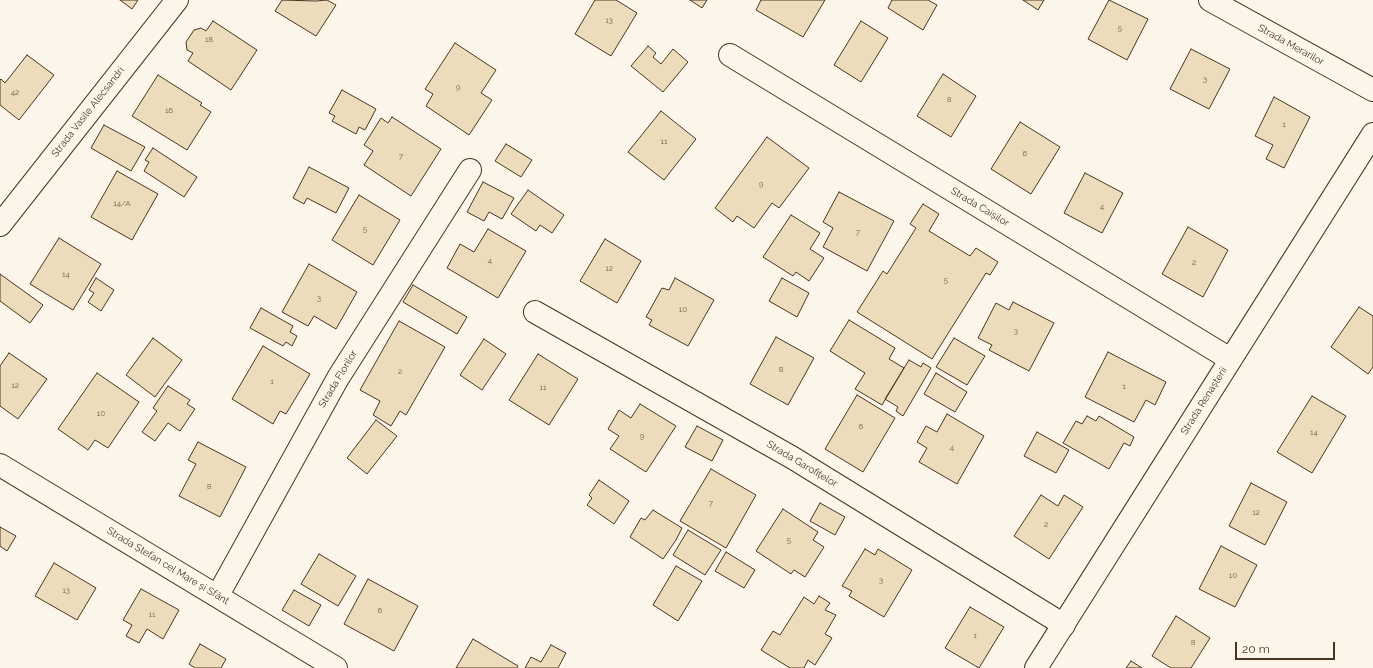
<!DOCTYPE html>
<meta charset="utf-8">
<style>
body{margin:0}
#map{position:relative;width:1373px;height:668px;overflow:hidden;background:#fbf6e9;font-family:Raleway,sans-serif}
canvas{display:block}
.scale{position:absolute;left:1235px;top:642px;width:100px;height:18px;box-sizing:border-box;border:2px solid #4a3520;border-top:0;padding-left:5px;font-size:12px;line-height:14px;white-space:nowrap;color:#4a3520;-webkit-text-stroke:3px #fbf6e9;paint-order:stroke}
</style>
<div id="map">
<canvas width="1373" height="668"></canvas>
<div class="scale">20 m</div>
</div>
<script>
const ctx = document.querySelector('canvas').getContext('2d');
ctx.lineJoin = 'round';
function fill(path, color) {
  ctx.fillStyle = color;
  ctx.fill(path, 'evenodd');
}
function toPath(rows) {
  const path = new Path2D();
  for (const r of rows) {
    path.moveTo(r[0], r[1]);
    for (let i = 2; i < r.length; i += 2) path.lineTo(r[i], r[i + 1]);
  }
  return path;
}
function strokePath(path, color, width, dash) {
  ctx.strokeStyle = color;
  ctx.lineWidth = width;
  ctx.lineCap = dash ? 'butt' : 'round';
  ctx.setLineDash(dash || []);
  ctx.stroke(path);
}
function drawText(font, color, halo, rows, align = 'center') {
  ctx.font = font + ' Raleway,sans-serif';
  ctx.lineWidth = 3;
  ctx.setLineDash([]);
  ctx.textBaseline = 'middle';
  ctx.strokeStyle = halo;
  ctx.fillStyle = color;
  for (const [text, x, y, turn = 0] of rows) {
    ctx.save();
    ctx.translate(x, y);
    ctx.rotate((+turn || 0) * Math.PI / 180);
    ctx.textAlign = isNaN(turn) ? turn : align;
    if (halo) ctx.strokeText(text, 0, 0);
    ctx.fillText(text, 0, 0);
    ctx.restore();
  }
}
const building = toPath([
 [120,0,138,0,132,9,120,0],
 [282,0,316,1,327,0,336,5,316,36,275,11,282,0],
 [595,0,616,0,637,13,611,56,575,34,595,0],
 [690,0,707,0,702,8,690,0],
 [761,0,825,0,803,37,756,10,761,0],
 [892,0,928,0,937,5,923,30,888,8,892,0],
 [1023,0,1044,0,1038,10,1023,0],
 [1109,0,1148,19,1127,60,1088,39,1109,0],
 [213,21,257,50,231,90,188,61,193,53,187,50,186,42,194,30,201,28,206,31,213,21],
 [861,21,888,38,861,82,834,65,861,21],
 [455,43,496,70,481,93,492,100,469,135,426,106,433,94,425,89,455,43],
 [648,46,656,53,653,57,661,64,673,49,688,62,663,92,631,66,648,46],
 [1191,49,1230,69,1209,109,1170,89,1191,49],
 [27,55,54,75,19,120,0,105,0,80,1,79,5,83,27,55],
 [943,74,976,96,951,137,917,116,943,74],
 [158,75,202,103,200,105,211,112,187,150,132,116,158,75],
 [342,90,376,109,365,130,359,127,356,134,332,121,335,116,329,113,342,90],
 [1274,97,1310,117,1284,168,1266,159,1273,145,1255,136,1274,97],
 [661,111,696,139,664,180,628,152,661,111],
 [392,117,441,149,411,196,364,165,373,151,364,145,381,118,388,123,392,117],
 [1020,122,1060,147,1031,194,991,169,1020,122],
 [104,125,145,147,131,171,91,148,104,125],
 [767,137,809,168,779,208,772,203,754,228,737,216,733,222,715,208,767,137],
 [506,144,532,160,521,177,495,161,506,144],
 [153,148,197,177,184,197,144,171,149,162,145,160,153,148],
 [309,167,349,188,336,213,307,198,304,204,293,198,309,167],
 [117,171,158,194,132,240,91,217,117,171],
 [1085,173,1123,193,1102,233,1064,213,1085,173],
 [483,182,514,198,502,219,489,212,484,221,467,212,483,182],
 [528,190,564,215,552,233,540,225,536,231,511,214,528,190],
 [839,192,894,221,867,271,823,247,833,228,823,222,839,192],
 [359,195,400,220,373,265,332,240,359,195],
 [923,204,939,214,929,231,970,256,976,248,998,262,990,275,986,273,932,359,857,312,883,271,887,274,916,228,910,224,923,204],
 [791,215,820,233,810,249,824,258,809,281,796,272,793,276,763,257,791,215],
 [1188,227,1228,250,1203,297,1162,274,1188,227],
 [488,229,526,251,498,298,447,268,460,244,474,252,488,229],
 [59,238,101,264,73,310,30,284,59,238],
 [605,239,641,261,617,303,580,281,605,239],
 [309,264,357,292,336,329,314,316,308,326,282,312,309,264],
 [0,274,43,305,30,323,0,301,0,274],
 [96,278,114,290,101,311,88,302,94,293,89,290,96,278],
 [675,278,714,300,688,346,649,325,652,320,646,317,662,288,669,290,675,278],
 [782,278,809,293,797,317,769,301,782,278],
 [413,285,467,317,457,334,403,302,413,285],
 [1013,302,1054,323,1029,371,989,350,992,345,978,338,996,303,1009,310,1013,302],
 [1359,307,1373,316,1373,367,1368,374,1331,347,1359,307],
 [261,308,293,326,290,332,297,336,292,346,286,342,283,346,250,328,261,308],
 [849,320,895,348,889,359,904,368,882,405,855,389,865,373,830,351,849,320],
 [399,321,445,347,406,415,400,411,391,426,373,415,380,401,360,390,399,321],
 [776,337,814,358,788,405,750,384,776,337],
 [153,338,182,360,155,397,126,375,153,338],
 [954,338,985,356,967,385,936,367,954,338],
 [484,339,506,354,482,390,460,375,484,339],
 [263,346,310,374,286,414,280,411,273,424,232,399,263,346],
 [1108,352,1166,382,1155,405,1146,400,1134,422,1085,397,1108,352],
 [9,353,47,379,18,419,0,406,0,366,9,353],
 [538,354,578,379,549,425,509,400,538,354],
 [909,360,921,367,923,363,931,368,903,416,896,411,898,407,885,399,909,360],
 [97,373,139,402,108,448,95,440,88,450,58,429,97,373],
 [936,373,967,392,955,412,924,394,936,373],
 [168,386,190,400,187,404,195,409,180,431,168,423,155,441,142,432,157,411,153,408,168,386],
 [857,395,895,418,863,472,825,449,857,395],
 [1312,396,1346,416,1312,473,1277,452,1312,396],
 [640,404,676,426,646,472,610,449,619,436,608,429,619,410,631,418,640,404],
 [947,414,984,436,957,484,919,462,927,448,917,442,926,426,937,432,947,414],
 [1087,416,1096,421,1099,416,1134,437,1130,446,1124,443,1109,469,1063,443,1076,421,1082,424,1087,416],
 [376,420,397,436,367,474,347,458,376,420],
 [697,426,723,440,712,461,685,447,697,426],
 [1037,432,1069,450,1056,473,1024,456,1037,432],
 [198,442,246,467,220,517,179,496,196,464,188,460,198,442],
 [711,469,756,495,726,548,680,521,711,469],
 [599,480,629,501,614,524,587,505,592,498,589,495,599,480],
 [1251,483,1287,502,1265,545,1229,526,1251,483],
 [1041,495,1058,506,1064,495,1083,507,1049,559,1014,536,1041,495],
 [820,503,845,517,835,535,810,521,820,503],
 [783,509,818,532,813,540,824,547,805,577,794,570,791,574,756,551,783,509],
 [653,510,682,528,676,540,663,559,630,537,641,518,645,520,653,510],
 [0,527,16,536,7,551,0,546,0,527],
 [688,530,721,550,705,575,673,555,688,530],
 [1221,546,1257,565,1235,607,1199,589,1221,546],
 [865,549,875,555,878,549,912,570,884,617,849,596,852,591,842,586,865,549],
 [726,552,755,570,744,588,715,571,726,552],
 [319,554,356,576,338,606,301,584,319,554],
 [54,563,96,588,77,620,35,596,54,563],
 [676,566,702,581,678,621,653,605,676,566],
 [368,579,418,606,394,651,344,624,368,579],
 [141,589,179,610,163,639,147,629,139,643,126,636,132,625,123,620,141,589],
 [294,590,321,605,309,626,282,610,294,590],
 [819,596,830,603,825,610,836,615,825,634,832,638,815,665,808,660,804,668,790,668,761,650,773,631,780,635,804,597,814,604,819,596],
 [970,607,1004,627,979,668,945,648,970,607],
 [1176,616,1210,638,1191,668,1171,668,1152,656,1176,616],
 [473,639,518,666,517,668,456,668,473,639],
 [200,644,226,659,221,668,195,668,189,664,200,644],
 [551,645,566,653,558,668,525,668,531,657,541,662,551,645],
 [1131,661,1142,668,1126,668,1131,661]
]);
fill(building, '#ecdcbc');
strokePath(building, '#4a3520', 1);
const street = toPath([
 [1210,0,1373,90],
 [730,55,1230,359],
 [0,225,177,0],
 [535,312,793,458,1064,625],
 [0,465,336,668],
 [218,595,338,378,470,170]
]);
const secondary = toPath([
 [1036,668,1373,134]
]);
strokePath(street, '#4a3520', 24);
strokePath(secondary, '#4a3520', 24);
strokePath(street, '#fbf6e9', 22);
strokePath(secondary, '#fbf6e9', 22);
drawText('8px', '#725f47', null, [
 ["13",609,21],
 ["5",1120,29],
 ["18",209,40],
 ["3",1205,80],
 ["9",458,88],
 ["42",15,93],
 ["8",949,100],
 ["16",169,111],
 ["1",1284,125],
 ["11",664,142],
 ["6",1025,154],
 ["7",401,157],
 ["9",761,185],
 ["14/A",122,204],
 ["4",1102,207],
 ["5",365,230],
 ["7",858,233],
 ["4",490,261],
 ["2",1194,263],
 ["12",609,269],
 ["14",66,275],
 ["5",946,281],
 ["3",319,299],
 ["10",683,310],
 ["3",1016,332],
 ["8",781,370],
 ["2",400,372],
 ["1",272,382],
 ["12",15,386],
 ["1",1124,387],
 ["11",543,388],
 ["10",101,414],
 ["6",861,427],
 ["14",1314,433],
 ["9",642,437],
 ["4",952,448],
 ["8",209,487],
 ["7",711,504],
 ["12",1256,513],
 ["2",1046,525],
 ["5",789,541],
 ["10",1233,576],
 ["3",881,581],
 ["13",66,591],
 ["6",380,611],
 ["11",152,615],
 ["1",975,636],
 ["8",1193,643]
]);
drawText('10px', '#4a3520', '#fbf6e9', [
 ["Strada Merarilor",1291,45,29],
 ["Strada Vasile Alecsandri",88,112,-52],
 ["Strada Caișilor",980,207,31],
 ["Strada Florilor",338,379,-59],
 ["Strada Renașterii",1204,401,-58],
 ["Strada Garofițelor",802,464,31],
 ["Strada Ștefan cel Mare și Sfânt",168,566,31]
]);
</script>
